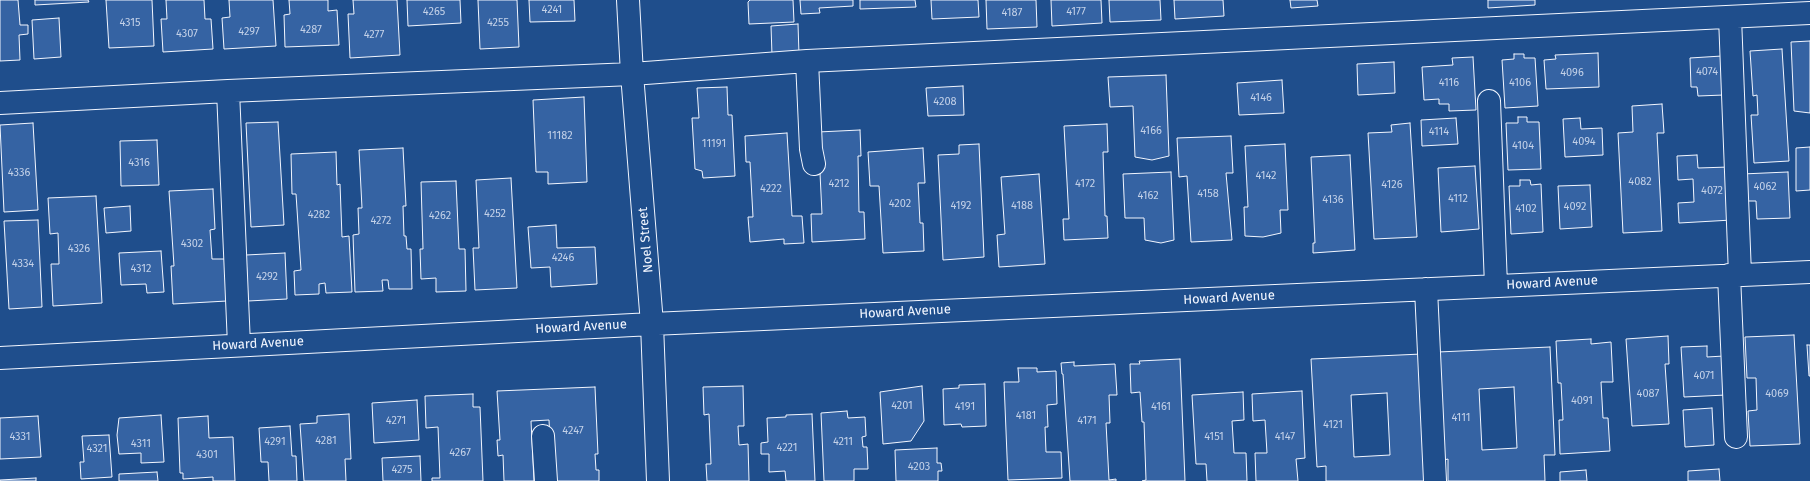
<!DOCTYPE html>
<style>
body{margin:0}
canvas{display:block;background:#1f4e8c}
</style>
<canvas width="1810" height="481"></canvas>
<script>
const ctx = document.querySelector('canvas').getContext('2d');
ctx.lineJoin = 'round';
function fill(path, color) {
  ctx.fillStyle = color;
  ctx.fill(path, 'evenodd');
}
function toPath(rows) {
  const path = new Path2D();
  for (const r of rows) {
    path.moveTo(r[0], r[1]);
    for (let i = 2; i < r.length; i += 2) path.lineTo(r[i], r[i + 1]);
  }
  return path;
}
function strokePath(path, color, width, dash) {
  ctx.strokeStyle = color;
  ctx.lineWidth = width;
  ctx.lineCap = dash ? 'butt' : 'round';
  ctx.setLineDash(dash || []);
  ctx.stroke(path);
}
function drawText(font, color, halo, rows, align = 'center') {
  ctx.font = font + ' "Fira Sans",sans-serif';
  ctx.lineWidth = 3;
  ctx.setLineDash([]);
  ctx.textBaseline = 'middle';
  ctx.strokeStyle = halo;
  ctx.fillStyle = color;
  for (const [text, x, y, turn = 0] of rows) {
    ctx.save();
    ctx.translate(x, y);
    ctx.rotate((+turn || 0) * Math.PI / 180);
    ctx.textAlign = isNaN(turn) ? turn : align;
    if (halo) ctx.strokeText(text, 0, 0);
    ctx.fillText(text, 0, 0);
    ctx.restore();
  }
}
const building = toPath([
 [0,0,18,0,20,25,28,25,28,34,19,35,20,60,0,61,0,0],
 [35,0,88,0,89,2,35,5,35,0],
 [106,0,152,0,154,46,109,48,106,0],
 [166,0,204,0,205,19,211,19,213,49,163,52,161,19,167,19,166,0],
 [229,0,273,0,276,46,224,49,222,18,230,17,229,0],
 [289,0,328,0,328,11,337,10,339,45,285,47,284,15,290,14,289,0],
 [353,0,397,0,400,55,350,58,348,14,354,14,353,0],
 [407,0,460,0,461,23,408,26,407,0],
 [478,0,517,0,519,47,480,49,478,0],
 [529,0,574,0,575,21,530,22,529,0],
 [750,0,793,0,794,22,749,24,748,2,750,0],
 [800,0,853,0,853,6,819,8,820,13,801,14,800,0],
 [860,0,915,0,916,7,860,9,860,0],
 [931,0,978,0,979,17,932,19,931,0],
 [986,0,1036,0,1037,27,987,29,986,0],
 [1051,0,1101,0,1102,23,1052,26,1051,0],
 [1109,0,1160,0,1161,20,1110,22,1109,0],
 [1174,0,1223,0,1224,16,1175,19,1174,0],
 [1290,0,1317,0,1318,6,1291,8,1290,0],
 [1488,0,1535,0,1535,5,1488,8,1488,0],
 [59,18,61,57,34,59,32,20,59,18],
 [798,24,799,54,772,55,771,26,798,24],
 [1810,41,1810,113,1794,111,1791,42,1810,41],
 [1782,49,1789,161,1754,163,1751,115,1758,115,1757,95,1753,96,1750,51,1782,49],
 [1598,53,1599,87,1546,89,1544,60,1556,59,1555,55,1598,53],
 [1514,54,1524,54,1524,58,1535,58,1538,106,1505,108,1502,60,1514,59,1514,54],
 [1722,56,1724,95,1698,96,1697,87,1691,87,1690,58,1722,56],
 [1473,57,1476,110,1449,111,1449,104,1439,104,1439,99,1424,100,1422,67,1453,65,1452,58,1473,57],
 [1394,62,1395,93,1358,95,1357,64,1394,62],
 [1166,75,1169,156,1152,160,1135,157,1133,106,1110,107,1108,77,1166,75],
 [1282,80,1284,113,1239,115,1237,83,1282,80],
 [963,86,964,115,928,116,926,88,963,86],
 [727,87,728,115,732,115,735,176,703,178,702,171,695,169,692,118,699,118,697,88,727,87],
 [584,97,587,182,548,184,548,172,536,172,533,100,584,97],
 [1662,104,1664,133,1657,133,1662,231,1623,233,1618,133,1633,132,1632,106,1662,104],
 [1518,117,1527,117,1527,122,1539,122,1541,169,1508,170,1506,123,1518,123,1518,117],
 [1456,118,1458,144,1422,146,1421,120,1456,118],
 [1580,118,1581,129,1602,128,1603,155,1565,157,1563,119,1580,118],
 [278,122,284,225,251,227,246,123,278,122],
 [33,123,38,210,4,212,0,125,33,123],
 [1410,123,1417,237,1374,239,1368,133,1392,132,1391,125,1410,123],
 [1107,124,1108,152,1103,152,1105,216,1107,216,1108,238,1064,240,1063,219,1069,219,1064,126,1107,124],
 [860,130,861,156,858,156,859,212,864,212,865,239,812,242,811,214,822,214,818,132,860,130],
 [787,133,792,216,802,216,804,243,784,244,784,239,750,242,748,217,753,217,750,162,746,162,745,136,787,133],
 [1231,136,1233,173,1226,173,1232,240,1191,242,1187,176,1179,177,1177,138,1231,136],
 [157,140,159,185,121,186,120,141,157,140],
 [979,144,984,257,943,260,938,155,959,154,959,145,979,144],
 [1285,144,1288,210,1280,210,1281,233,1263,237,1245,236,1244,207,1248,207,1245,146,1285,144],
 [1810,147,1810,190,1796,191,1796,148,1810,147],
 [403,148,406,206,403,206,404,236,406,236,407,249,411,249,412,289,389,289,388,280,382,280,383,291,355,292,353,235,359,234,358,208,362,208,359,150,403,148],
 [923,148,925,183,918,183,920,223,923,223,924,251,883,253,879,186,870,186,868,152,923,148],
 [336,152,337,185,340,184,342,237,349,236,352,292,326,293,325,283,319,284,319,294,295,295,294,271,301,270,296,194,292,194,291,154,336,152],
 [1350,155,1355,250,1313,253,1313,243,1315,243,1311,157,1350,155],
 [1697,155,1698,168,1729,167,1732,220,1679,223,1678,203,1694,202,1693,179,1678,180,1677,156,1697,155],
 [1475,166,1479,229,1441,232,1438,168,1475,166],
 [1171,172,1174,240,1161,243,1145,240,1144,218,1125,218,1123,174,1171,172],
 [1788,172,1790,218,1757,219,1756,201,1743,201,1742,174,1788,172],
 [1039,174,1045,264,999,267,997,235,1005,234,1001,177,1039,174],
 [511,178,517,288,475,290,473,248,479,248,476,180,511,178],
 [1520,180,1530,180,1531,185,1541,184,1543,232,1511,234,1509,186,1520,186,1520,180],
 [456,181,459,249,465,249,466,291,436,292,436,278,421,279,420,249,423,249,421,182,456,181],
 [1590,185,1592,227,1560,229,1558,186,1590,185],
 [213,189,215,229,210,230,212,259,225,259,227,301,173,304,171,266,174,266,169,191,213,189],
 [96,196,102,303,53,306,51,264,59,264,58,233,50,234,48,198,96,196],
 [130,206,131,231,106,233,104,208,130,206],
 [38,220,42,307,9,309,4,221,38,220],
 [556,225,557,248,595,247,597,284,551,287,550,267,531,268,528,227,556,225],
 [161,251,164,292,147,293,146,284,121,285,119,253,161,251],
 [285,253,287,299,248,301,246,255,285,253],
 [1794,335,1800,444,1750,446,1748,411,1757,410,1756,378,1747,378,1745,337,1794,335],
 [1668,336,1669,364,1665,364,1669,424,1632,426,1626,339,1668,336],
 [1591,339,1591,344,1611,342,1613,382,1601,382,1603,418,1608,418,1610,451,1560,454,1559,420,1563,420,1561,383,1558,383,1556,341,1591,339],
 [1807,345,1810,345,1810,376,1809,376,1807,345],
 [1707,346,1707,357,1724,356,1726,395,1684,397,1681,347,1707,346],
 [1550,347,1555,455,1544,455,1545,481,1448,481,1448,459,1444,460,1438,352,1550,347],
 [1514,387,1517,448,1482,450,1479,389,1514,387],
 [1422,354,1425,481,1326,481,1326,466,1317,467,1311,359,1422,354],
 [1387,393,1390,455,1354,457,1351,395,1387,393],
 [1180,359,1185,481,1142,481,1146,480,1144,422,1142,422,1140,392,1131,393,1130,364,1140,364,1139,361,1180,359],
 [1074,362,1074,366,1115,364,1117,395,1109,395,1110,423,1106,423,1109,480,1116,479,1116,481,1070,481,1063,374,1062,374,1061,363,1074,362],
 [1018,368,1037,368,1037,372,1056,371,1057,404,1047,405,1048,427,1045,427,1046,452,1061,452,1062,478,1008,480,1004,382,1019,382,1018,368],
 [985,384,986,426,962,427,961,424,944,425,943,389,959,388,959,385,985,384],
 [743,386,744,426,738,426,739,445,748,444,749,481,707,481,706,464,711,464,709,414,704,415,703,387,743,386],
 [922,386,924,421,911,441,883,444,880,392,922,386],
 [595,387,598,454,595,454,596,470,599,470,599,481,552,481,549,420,531,421,534,481,504,481,503,455,498,456,497,440,500,440,497,391,595,387],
 [1302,391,1305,458,1296,459,1298,481,1256,481,1255,453,1267,453,1265,420,1253,421,1252,394,1302,391],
 [1243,392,1244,420,1232,421,1234,453,1246,453,1247,481,1207,481,1206,464,1196,464,1192,395,1243,392],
 [473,394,473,407,480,407,483,481,432,481,432,478,440,478,438,427,426,428,425,396,473,394],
 [417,400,419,440,374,443,372,403,417,400],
 [1712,408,1714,445,1685,447,1683,410,1712,408],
 [847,411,848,418,865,417,866,436,862,437,863,447,867,447,868,469,854,469,854,481,824,481,821,413,847,411],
 [349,414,351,459,345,459,346,481,304,481,300,424,317,423,317,416,349,414],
 [812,414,815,481,786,481,785,471,769,472,769,454,761,454,761,443,768,442,767,418,786,417,786,415,812,414],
 [161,415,164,462,141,463,141,453,119,454,117,435,119,418,161,415],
 [38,416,41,457,0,459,0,418,38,416],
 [208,416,209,438,233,437,235,481,213,481,213,477,183,479,183,473,180,473,178,418,208,416],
 [290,426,292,456,296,456,297,481,269,481,268,462,261,462,259,428,290,426],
 [109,435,112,477,81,479,80,462,84,462,82,436,109,435],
 [937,448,937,463,941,463,942,471,938,471,938,481,896,481,895,450,937,448],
 [420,456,421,481,383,481,382,458,420,456],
 [1719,469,1720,481,1688,481,1688,471,1719,469],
 [1586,470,1587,481,1560,481,1560,472,1586,470],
 [157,472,158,481,119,481,119,474,157,472],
 [36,478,36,481,0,481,0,480,36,478]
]);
fill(building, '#3563a3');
strokePath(building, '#f2f6ff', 1);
const minor = toPath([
 [628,0,632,74,652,324,658,481],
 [1730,17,1740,275],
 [807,61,811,149,814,164],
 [228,91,239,345],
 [1489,101,1496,286],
 [0,103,228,91,632,74,807,61,1810,13],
 [1729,275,1736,437],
 [1426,289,1435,481],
 [0,358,652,324,1810,272],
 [543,436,546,481]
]);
strokePath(minor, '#f2f6ff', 24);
strokePath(minor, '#1f4e8c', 22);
drawText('11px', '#c3d1e8', null, [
 ["4241",552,10],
 ["4265",434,12],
 ["4177",1076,12],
 ["4187",1012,13],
 ["4315",130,23],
 ["4255",498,23],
 ["4287",311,30],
 ["4297",249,32],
 ["4307",187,34],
 ["4277",374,35],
 ["4074",1707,72],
 ["4096",1572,73],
 ["4116",1449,83],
 ["4106",1520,83],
 ["4146",1261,98],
 ["4208",945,102],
 ["4166",1151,131],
 ["4114",1439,132],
 ["11182",560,136],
 ["4094",1584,142],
 ["11191",714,144],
 ["4104",1523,146],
 ["4316",139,163],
 ["4336",19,173],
 ["4142",1266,176],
 ["4082",1640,182],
 ["4212",839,184],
 ["4172",1085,184],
 ["4126",1392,185],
 ["4062",1765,187],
 ["4222",771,189],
 ["4072",1712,191],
 ["4158",1208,194],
 ["4162",1148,196],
 ["4112",1458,199],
 ["4136",1333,200],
 ["4202",900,204],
 ["4192",961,206],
 ["4188",1022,206],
 ["4092",1575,207],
 ["4102",1526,209],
 ["4252",495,214],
 ["4282",319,215],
 ["4262",440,216],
 ["4272",381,221],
 ["4302",192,244],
 ["4326",79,249],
 ["4246",563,258],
 ["4334",23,264],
 ["4312",141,269],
 ["4292",267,277],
 ["4071",1704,376],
 ["4087",1648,394],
 ["4069",1777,394],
 ["4091",1582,401],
 ["4201",902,406],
 ["4191",965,407],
 ["4161",1161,407],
 ["4181",1026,416],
 ["4111",1461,418],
 ["4271",396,421],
 ["4171",1087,421],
 ["4121",1333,425],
 ["4247",573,431],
 ["4331",20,437],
 ["4151",1214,437],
 ["4147",1285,437],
 ["4281",326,441],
 ["4291",275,442],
 ["4211",843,442],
 ["4311",141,444],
 ["4221",787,448],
 ["4321",97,449],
 ["4267",460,453],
 ["4301",207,455],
 ["4203",919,467],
 ["4275",402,470]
]);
drawText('13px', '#f2f6ff', '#1f4e8c', [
 ["Noel Street",646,240,-95],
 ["Howard Avenue",1552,283,-3],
 ["Howard Avenue",1229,298,-3],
 ["Howard Avenue",905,312,-3],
 ["Howard Avenue",581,327,-3],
 ["Howard Avenue",258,344,-3]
]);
</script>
